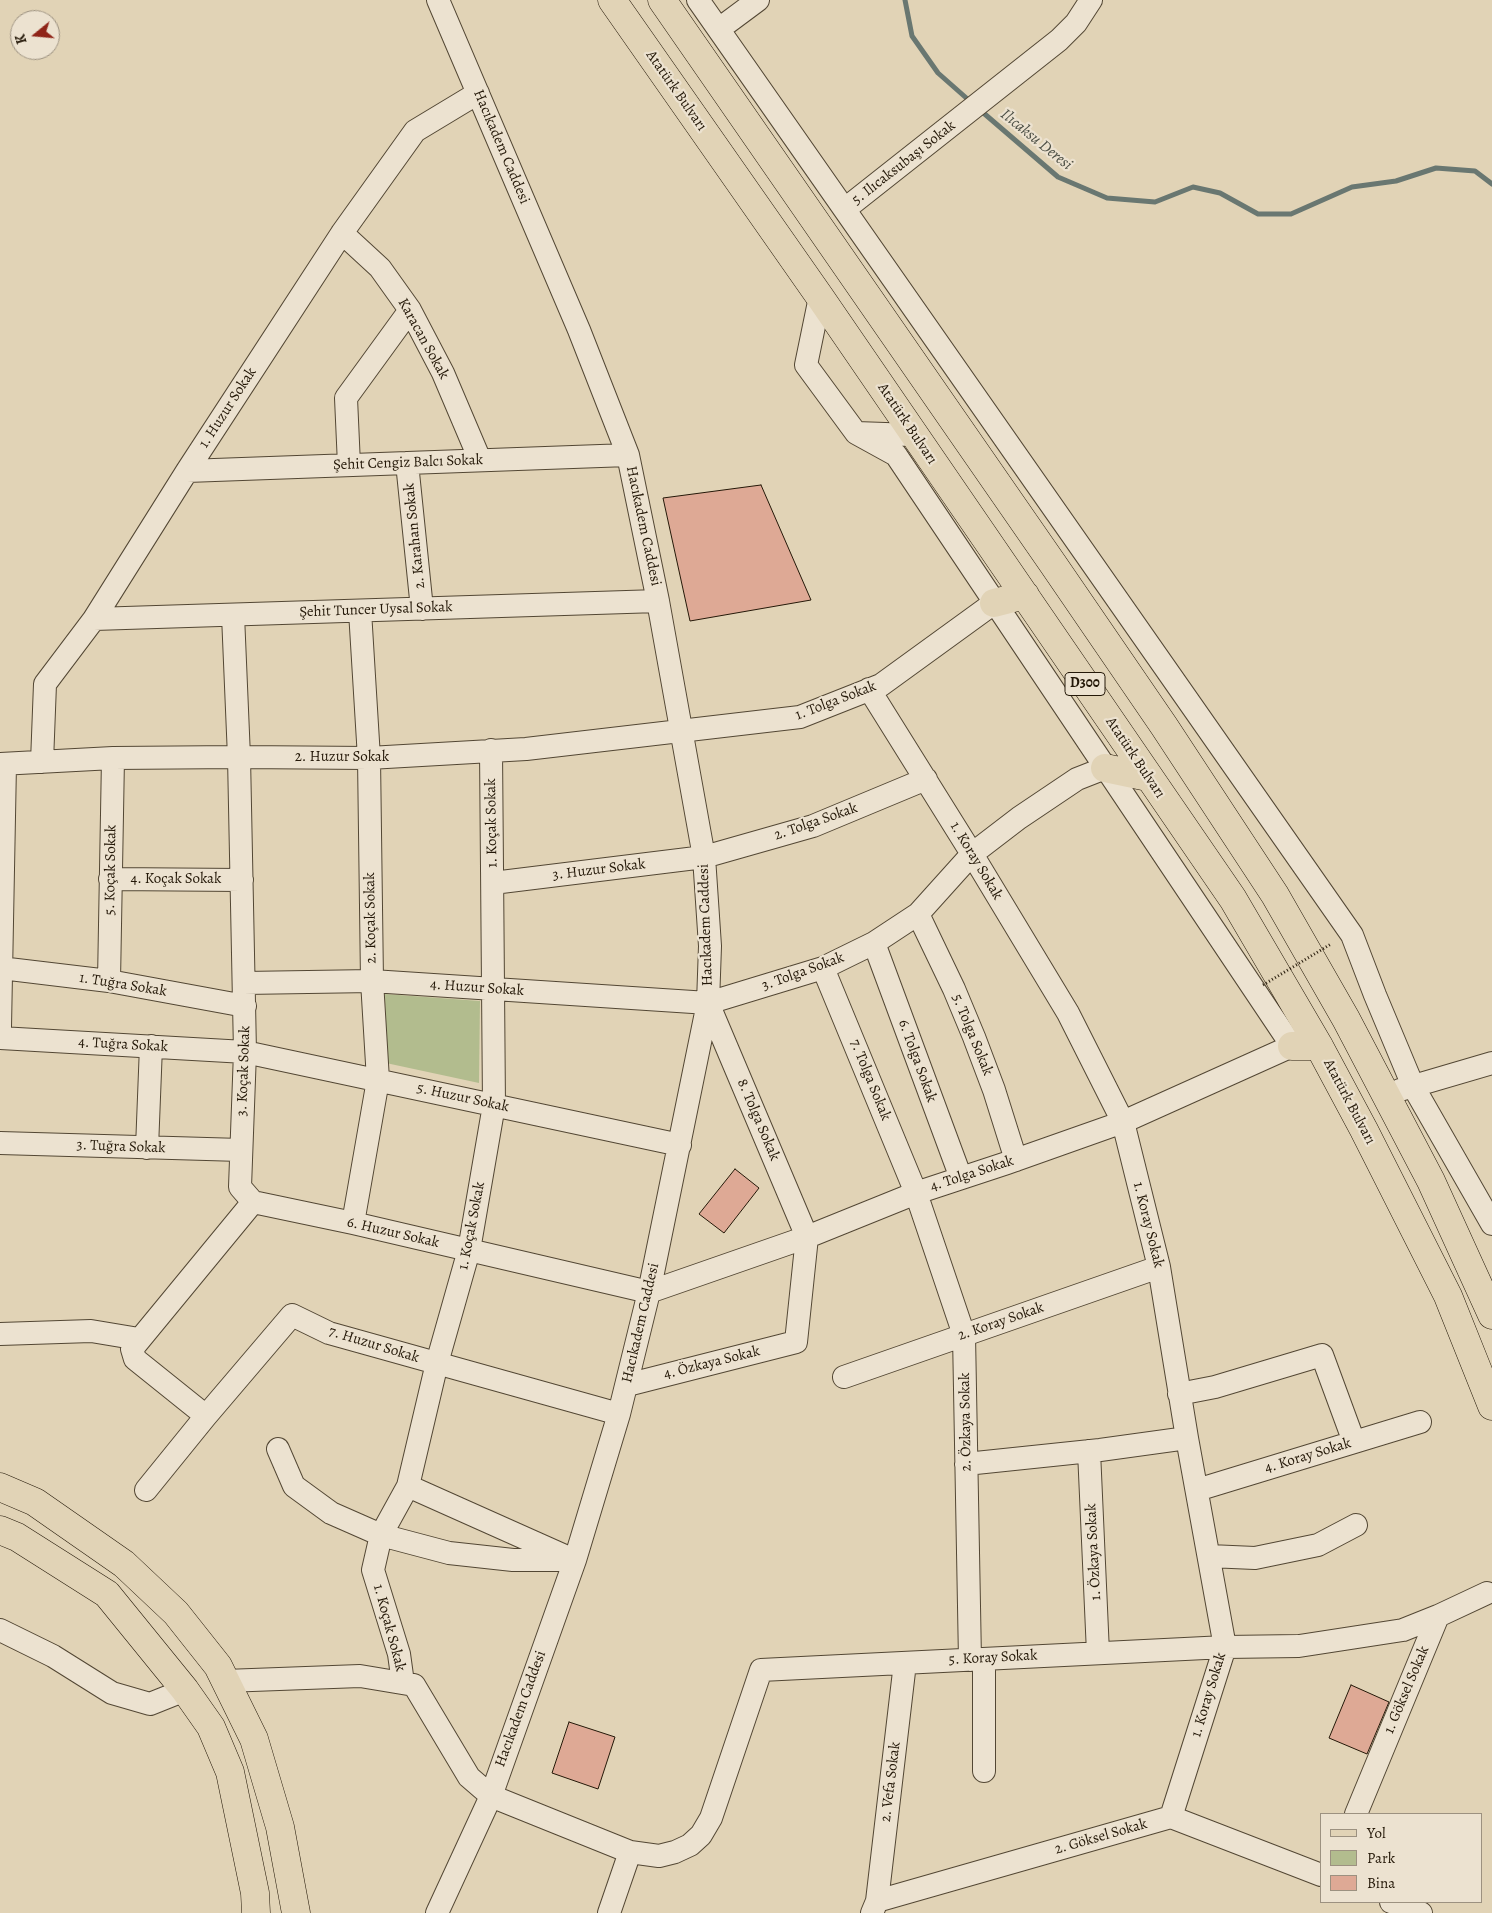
<!DOCTYPE html>
<meta charset="utf-8">
<style>
body{margin:0}
#map{position:relative;width:1492px;height:1913px;overflow:hidden;background:#e1d3b6;font-family:Alegreya,serif}
canvas{display:block}
.legend{position:absolute;left:1320px;top:1813px;width:162px;height:90px;box-sizing:border-box;background:#ece2d0;border:1px solid #9c9180;margin:0;padding:6px 9px;list-style:none;font-size:15px;color:#241808}
.legend li{display:flex;align-items:center;gap:10px;height:25px}
.legend b{width:25px;border:1px solid #9c9180}
.north{position:absolute;left:10px;top:10px;width:50px;height:50px;box-sizing:border-box;background:#ece2d0;border:1px solid #9c9180;border-radius:50%;rotate:253deg;font-size:14px;font-weight:700;line-height:20px;text-align:center;color:#241808}
.north::after{content:'';display:block;margin:auto;width:18px;height:22px;background:#8f2418;clip-path:polygon(50% 0,100% 100%,50% 72%,0 100%)}
</style>
<div id="map">
<canvas width="1492" height="1913"></canvas>
<ul class="legend">
<li><b style="height:6px;background:#e1d3b6"></b>Yol</li>
<li><b style="height:14px;background:#b2bc8e"></b>Park</li>
<li><b style="height:14px;background:#dea995"></b>Bina</li>
</ul>
<div class="north">K</div>
</div>
<script>
const ctx = document.querySelector('canvas').getContext('2d');
ctx.lineJoin = 'round';
function fill(path, color) {
  ctx.fillStyle = color;
  ctx.fill(path, 'evenodd');
}
function toPath(rows) {
  const path = new Path2D();
  for (const r of rows) {
    path.moveTo(r[0], r[1]);
    for (let i = 2; i < r.length; i += 2) path.lineTo(r[i], r[i + 1]);
  }
  return path;
}
function strokePath(path, color, width, dash) {
  ctx.strokeStyle = color;
  ctx.lineWidth = width;
  ctx.lineCap = dash ? 'butt' : 'round';
  ctx.setLineDash(dash || []);
  ctx.stroke(path);
}
function drawText(font, color, halo, rows, align = 'center') {
  ctx.font = font + ' Alegreya,serif';
  ctx.lineWidth = 4.5;
  ctx.setLineDash([]);
  ctx.textBaseline = 'middle';
  ctx.strokeStyle = halo;
  ctx.fillStyle = color;
  for (const [text, x, y, turn = 0] of rows) {
    ctx.save();
    ctx.translate(x, y);
    ctx.rotate((+turn || 0) * Math.PI / 180);
    ctx.textAlign = isNaN(turn) ? turn : align;
    if (halo) ctx.strokeText(text, 0, 0);
    ctx.fillText(text, 0, 0);
    ctx.restore();
  }
}
fill(toPath([
 [385,994,480,1001,479,1083,386,1063]
]), '#b2bc8e');
strokePath(toPath([
 [905,0,912,36,938,73,972,103],
 [980,110,1058,177,1107,198,1155,202,1193,187,1220,193,1258,214,1291,214,1352,187,1396,181,1436,168,1475,171,1492,184]
]), '#697771', 5);
const building = toPath([
 [761,485,811,600,690,621,663,498,761,485],
 [735,1169,759,1188,724,1233,699,1214,735,1169],
 [1351,1685,1389,1702,1367,1754,1329,1738,1351,1685],
 [569,1722,615,1737,598,1789,552,1773,569,1722]
]);
fill(building, '#dea995');
strokePath(building, '#241808', 1);
const minor = toPath([
 [698,0,1352,935,1375,995,1413,1086,1492,1224],
 [719,29,758,0],
 [845,209,1059,40,1076,23,1091,0],
 [342,233,380,268,410,310,443,373,480,460],
 [820,297,806,365,856,433,914,435],
 [407,463,422,609],
 [349,465,346,398,410,310],
 [187,471,628,455],
 [94,619,658,601],
 [869,689,972,854,1068,1013,1123,1122,1159,1267,1187,1438,1225,1647,1171,1817],
 [42,762,45,684,94,619,187,471,342,233,415,131,478,93],
 [0,764,113,758,239,757,369,758,526,749,800,717,881,685,994,603],
 [110,879,242,880],
 [493,883,704,857,813,826,926,779],
 [918,914,954,989,974,1037,994,1090,1016,1160],
 [874,943,961,1178],
 [0,968,109,981,245,1006],
 [823,968,916,1193,964,1335,970,1660],
 [109,981,113,758],
 [244,983,372,981,708,1003,823,968,874,943,918,914,972,854,1019,818,1077,779,1105,768],
 [0,1027,5,764],
 [0,1038,245,1052,680,1145],
 [1400,1090,1492,1063],
 [0,1143,241,1150],
 [147,1148,151,1046],
 [253,1202,353,1223,649,1292,807,1237,916,1193,1007,1163,1123,1122,1292,1046,896,455,856,433],
 [353,1223,378,1080,372,981,369,758,360,611],
 [0,1334,91,1331,139,1339],
 [844,1377,1159,1267],
 [627,1385,796,1342,807,1237,708,1003],
 [1179,1394,1215,1387,1322,1355,1354,1442],
 [206,1416,135,1359,132,1349,253,1202,240,1187,245,1052,239,757,233,615],
 [278,1449,294,1486,331,1513,381,1535,449,1553,513,1560,575,1560],
 [1089,1451,1098,1653],
 [966,1464,1100,1450,1187,1438],
 [408,1486,567,1557],
 [146,1490,206,1416,292,1315,329,1333,619,1414],
 [1197,1490,1420,1422],
 [1209,1556,1255,1558,1318,1545,1356,1525],
 [0,1630,53,1656,112,1693,150,1704,185,1690],
 [984,1659,984,1771],
 [225,1681,360,1676,414,1685,469,1777,491,1796,630,1852,659,1856,675,1852,690,1845,701,1835,711,1818,761,1670,1225,1647,1299,1646,1403,1630,1438,1616],
 [403,1683,399,1654,373,1570,381,1535,408,1486,437,1363,469,1250,494,1105,491,750],
 [1356,1814,1438,1616,1487,1593],
 [877,1901,1171,1817,1321,1875],
 [1391,1902,1421,1913],
 [437,1913,491,1796,575,1560,619,1414,649,1292,708,1003,710,946,704,857,658,601,628,455,579,330,438,0],
 [609,1913,630,1852],
 [872,1913,877,1901,905,1663]
]);
const major = toPath([
 [0,1487,35,1502,124,1564,176,1613,218,1666,254,1739,280,1827,296,1913],
 [0,1530,17,1537,107,1594,185,1690,211,1727,230,1772,255,1893,256,1913]
]);
const highway = toPath([
 [612,0,820,297,1233,899,1319,1046,1364,1130,1448,1296,1492,1406],
 [662,0,1053,564,1164,726,1275,895,1346,1019,1431,1181,1492,1315],
 [994,603,1025,595],
 [1105,768,1148,777],
 [1292,1046,1319,1046]
]);
strokePath(minor, '#534734', 24);
strokePath(major, '#241808', 29);
strokePath(highway, '#241808', 29);
strokePath(minor, '#ece2d0', 22);
strokePath(major, '#e1d3b6', 28);
strokePath(highway, '#e1d3b6', 28);
strokePath(toPath([
 [1263,985,1331,944]
]), '#241808', 3, [1, 2.5]);
for (const [x, y, w] of [
 [1085,684,40]
]) {
  const box = new Path2D();
  box.roundRect(x - w / 2, y - 11.5, w, 23, 4);
  ctx.fillStyle = '#ece2d0';
  ctx.fill(box);
  strokePath(box, '#241808', 1);
}
drawText('bold 14px', '#241808', null, [
 ["D300",1085,684]
]);
drawText('15px', '#241808', '#ece2d0', [
 ["Atatürk Bulvarı",676,91,55],
 ["Hacıkadem Caddesi",501,147,67],
 ["5. Ilıcaksubaşı Sokak",904,163,-38],
 ["Karacan Sokak",423,339,61],
 ["1. Huzur Sokak",228,408,-57],
 ["Atatürk Bulvarı",907,424,56],
 ["Şehit Cengiz Balcı Sokak",408,463,-2],
 ["Hacıkadem Caddesi",643,526,78],
 ["2. Karahan Sokak",415,536,-96],
 ["Şehit Tuncer Uysal Sokak",376,610,-2],
 ["1. Tolga Sokak",836,701,-21],
 ["2. Huzur Sokak",342,757],
 ["Atatürk Bulvarı",1135,758,56],
 ["2. Tolga Sokak",816,822,-19],
 ["1. Koçak Sokak",492,823,-91],
 ["1. Koray Sokak",976,861,59],
 ["5. Koçak Sokak",111,870,-89],
 ["3. Huzur Sokak",599,870,-7],
 ["4. Koçak Sokak",176,879],
 ["2. Koçak Sokak",371,918,-91],
 ["Hacıkadem Caddesi",706,925,-92],
 ["3. Tolga Sokak",803,972,-20],
 ["1. Tuğra Sokak",123,985,9],
 ["4. Huzur Sokak",477,988,4],
 ["5. Tolga Sokak",972,1035,68],
 ["4. Tuğra Sokak",123,1045,3],
 ["6. Tolga Sokak",917,1061,70],
 ["3. Koçak Sokak",244,1071,-88],
 ["7. Tolga Sokak",870,1080,68],
 ["5. Huzur Sokak",463,1098,12],
 ["Atatürk Bulvarı",1349,1102,62],
 ["8. Tolga Sokak",758,1120,67],
 ["3. Tuğra Sokak",121,1147,2],
 ["4. Tolga Sokak",972,1174,-18],
 ["1. Koray Sokak",1148,1225,76],
 ["1. Koçak Sokak",472,1226,-79],
 ["6. Huzur Sokak",393,1233,13],
 ["2. Koray Sokak",1001,1322,-19],
 ["Hacıkadem Caddesi",641,1323,-77],
 ["7. Huzur Sokak",374,1345,17],
 ["4. Özkaya Sokak",712,1363,-14],
 ["2. Özkaya Sokak",966,1422,-91],
 ["4. Koray Sokak",1308,1456,-17],
 ["1. Özkaya Sokak",1094,1552,-93],
 ["1. Koçak Sokak",389,1628,75],
 ["5. Koray Sokak",993,1658,-3],
 ["1. Göksel Sokak",1407,1690,-67],
 ["1. Koray Sokak",1209,1695,-73],
 ["Hacıkadem Caddesi",521,1709,-70],
 ["2. Vefa Sokak",891,1782,-83],
 ["2. Göksel Sokak",1101,1837,-16]
]);
drawText('italic 16px', '#4c4f45', '#ece2d0', [
 ["Ilıcaksu Deresi",1036,140,39]
]);
</script>
